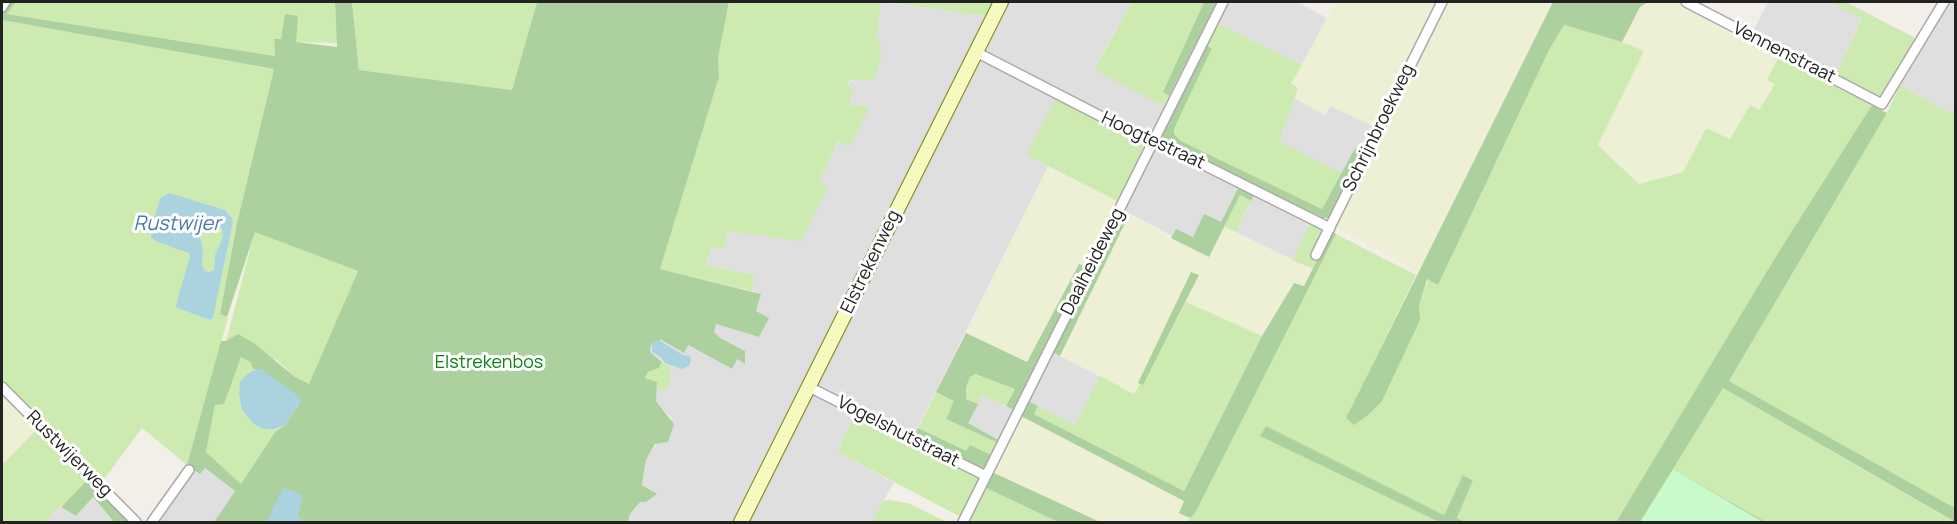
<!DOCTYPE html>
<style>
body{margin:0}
#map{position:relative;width:1957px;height:524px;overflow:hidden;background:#f2efe9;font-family:Manrope,sans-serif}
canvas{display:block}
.frame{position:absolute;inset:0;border:3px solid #222;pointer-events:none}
</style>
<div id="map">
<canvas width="1957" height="524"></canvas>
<div class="frame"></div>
</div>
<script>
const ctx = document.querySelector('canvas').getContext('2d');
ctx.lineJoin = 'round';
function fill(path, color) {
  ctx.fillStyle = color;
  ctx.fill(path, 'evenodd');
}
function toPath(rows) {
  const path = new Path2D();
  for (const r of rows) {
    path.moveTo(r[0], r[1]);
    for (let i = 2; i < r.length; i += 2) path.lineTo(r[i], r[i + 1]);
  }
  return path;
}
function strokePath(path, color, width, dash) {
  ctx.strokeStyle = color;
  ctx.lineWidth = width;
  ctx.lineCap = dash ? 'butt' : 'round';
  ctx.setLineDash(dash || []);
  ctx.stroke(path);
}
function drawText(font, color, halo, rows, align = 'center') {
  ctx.font = font + ' Manrope,sans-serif';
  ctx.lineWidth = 6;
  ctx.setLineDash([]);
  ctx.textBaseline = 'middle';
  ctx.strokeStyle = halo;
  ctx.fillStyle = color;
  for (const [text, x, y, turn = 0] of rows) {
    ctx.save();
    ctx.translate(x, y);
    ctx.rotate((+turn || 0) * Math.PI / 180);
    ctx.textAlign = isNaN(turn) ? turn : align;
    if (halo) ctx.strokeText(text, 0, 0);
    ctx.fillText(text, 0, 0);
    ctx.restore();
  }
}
fill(toPath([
 [881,2,985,16,734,522,628,522,630,514,640,502,656,493,642,485,646,460,672,419,656,401,656,389,667,391,671,368,651,353,650,349,652,343,659,338,688,345,731,369,737,359,745,364,745,351,720,338,714,332,716,324,759,337,756,311,761,294,752,291,755,275,705,265,712,247,727,231,827,187,818,182,838,141,849,147,869,107,849,104,848,86,850,81,860,78,877,40],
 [1009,2,1132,2,1094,69,1164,106,1152,133,1146,134,987,56,983,52],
 [1228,2,1296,2,1327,18,1302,65,1217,23],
 [1768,2,1830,2,1862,18,1835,76,1752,33],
 [1950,2,1955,2,1956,105,1951,114,1900,85],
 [981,59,1056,98,1027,155,1048,167,914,435,820,390,816,386,979,60],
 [1293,97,1325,115,1330,105,1375,127,1363,152,1355,148,1342,173,1278,141],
 [1157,147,1238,188,1221,222,1193,237,1176,229,1172,236,1123,210,1153,149],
 [1254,196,1310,223,1292,260,1236,232],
 [1052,352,1100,376,1075,425,1028,401],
 [814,394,855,414,837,452,894,483,871,522,749,522,812,395],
 [982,395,1014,410,1000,441,967,423],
 [205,468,235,491,214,522,156,522,192,469],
 [93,497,114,522,45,522,61,507,76,516]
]), '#e0dfdf');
fill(toPath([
 [1336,2,1435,2,1375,127,1330,106,1325,115,1293,97,1298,88,1291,84],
 [1448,2,1540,2,1550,7,1418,272,1339,229,1337,225],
 [1648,2,1675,2,1739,38,1778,58,1767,80,1775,84,1759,110,1750,105,1730,139,1706,128,1683,172,1639,184,1620,163,1598,145,1644,52,1622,42,1640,7],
 [1048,167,1117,201,1086,266,1078,264,1027,363,966,333],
 [1129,215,1209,257,1224,227,1313,269,1304,287,1293,283,1262,336,1186,302,1199,276,1138,383,1140,384,1134,394,1060,356],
 [2,394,37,429,2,465],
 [1021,416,1184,501,1179,513,1190,518,1188,522,1100,522,992,472]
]), '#eef0d5');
fill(toPath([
 [16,2,335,2,337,43,296,42,286,14,281,39,274,39,275,56,7,14],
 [352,2,537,2,512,90,359,70],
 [729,2,881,2,877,40,880,42,881,61,873,80,860,79,850,80,848,85,853,89,849,104,870,107,849,147,838,141,819,181,828,187,801,241,728,231,724,248,712,247,705,265,755,275,752,291,660,269,719,77,718,58],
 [883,2,981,2,992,3,985,16],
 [1132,2,1204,2,1163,92,1169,96,1164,106,1094,70],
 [1830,2,1846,2,1917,39,1883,95,1875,97,1835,76,1862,19],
 [2,20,274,69,237,223,220,314,228,318,187,465,142,428,102,482,2,380],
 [170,193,225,210,232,218,233,222,213,317,210,320,177,308,190,256],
 [1217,23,1302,65,1291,83,1298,88,1279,141,1342,173,1322,209,1181,141,1173,134,1174,129,1212,47,1206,45],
 [1564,25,1622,42,1644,51,1598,145,1639,184,1683,172,1706,128,1730,139,1750,105,1759,110,1775,84,1767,80,1778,58,1872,105,1778,253,1616,522,1466,522,1457,518,1473,479,1463,475,1444,515,1266,426,1261,436,1439,522,1188,522,1336,234,1416,275,1346,419,1420,321,1419,306,1428,279,1438,285,1549,50],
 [1900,85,1951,114,1955,105,1955,508,1729,381,1887,113],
 [1056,98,1145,144,1117,201,1026,155],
 [1240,195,1251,201,1236,232,1224,227],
 [208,223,217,225,222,229,223,236,215,255,214,270,209,272,205,271,202,264,203,249,199,232,203,226],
 [1310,223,1323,229,1310,256,1317,260,1313,269,1292,260],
 [255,231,358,271,309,385,295,377,277,360,226,341],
 [1186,302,1262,336,1184,491,1034,414,1038,406,1075,425,1100,376,1134,394,1140,384,1143,384],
 [241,357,251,363,253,369,256,369,246,375,239,395,242,410,274,429,285,425,275,432,241,484,206,452,215,405,234,374],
 [662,362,671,367,668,391,656,389,657,382,645,378,648,372,659,368],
 [974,374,1015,389,1006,406,982,395,978,404,966,399,966,387,970,377],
 [1723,388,1954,522,1766,522,1673,469],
 [936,392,955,401,946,419,998,443,993,456,966,452,918,428],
 [855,414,978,477,980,480,962,516,957,515,837,452],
 [37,429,88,479,45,522,2,522,2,465],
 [984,487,1058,522,967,522],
 [890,500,908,503,947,522,871,522,883,501]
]), '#cdebb0');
fill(toPath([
 [2,2,16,2,7,14,275,56,274,39,281,39,285,14,298,16,296,42,337,47,335,2,352,2,359,70,512,90,537,2,729,2,718,58,719,77,660,269,761,294,756,311,769,318,759,337,716,324,714,332,720,338,745,351,745,364,737,359,732,369,688,345,684,353,660,339,660,341,652,343,650,349,651,353,662,362,659,368,648,372,645,378,657,382,656,401,674,424,668,442,655,444,646,460,642,485,657,494,646,502,640,502,630,514,628,522,214,522,235,491,205,468,200,474,187,465,221,341,226,341,238,334,255,344,295,377,309,384,358,271,255,232,227,317,220,314,237,223,274,69,2,20],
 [241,357,251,363,253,369,261,369,300,402,285,425,275,432,241,484,206,452,215,405,224,404],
 [1204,2,1217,2,1169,96,1163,92],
 [1553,2,1648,2,1640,7,1622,42,1564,25,1549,50,1438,285,1427,279,1419,306,1420,320,1382,401,1368,415,1354,425,1346,418],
 [1206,45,1212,48,1174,129,1174,134,1181,141,1322,209,1355,148,1363,152,1332,215,1328,218,1323,218,1271,193,1165,140,1161,136],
 [1872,105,1887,113,1729,381,1955,508,1955,522,1723,388,1673,469,1766,522,1616,522,1778,253],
 [1238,188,1254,196,1251,201,1240,195,1209,257,1171,238,1176,229,1193,237,1204,214,1221,222],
 [1123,210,1129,215,1060,356,1052,352],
 [1332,231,1336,234,1195,513,1190,518,1179,513,1184,501,1021,416,1028,401,1038,406,1034,414,1184,491,1262,336,1294,283,1304,286],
 [1079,264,1086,266,1014,410,1006,406,1015,389,975,374,970,377,966,387,966,399,978,404,968,423,1000,441,998,443,946,419,954,401,936,392,966,333,1027,362],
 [1191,272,1199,275,1143,385,1138,383],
 [1266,426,1444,515,1463,475,1473,480,1457,518,1466,522,1439,522,1260,436],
 [918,428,966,451,970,445,993,456,984,468,978,467,914,435],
 [992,472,1100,522,1058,522,984,487],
 [88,479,129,522,114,522,93,497,76,516,61,507]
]), '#add19e');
fill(toPath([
 [1673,469,1763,522,1640,522]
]), '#c8facc');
fill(toPath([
 [170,193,225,210,232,218,233,222,213,318,210,320,177,308,176,305,190,256,189,253,155,241,151,237,151,228,161,197],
 [208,223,217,225,222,229,223,236,215,255,214,270,209,272,205,271,202,264,203,249,199,232,203,226],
 [655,341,660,341,683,355,690,356,691,360,689,366,682,369,665,363,661,357,652,352,652,343],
 [256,369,261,369,301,398,300,402,285,425,274,429,263,429,253,423,242,410,239,395,240,382,246,375],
 [284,488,300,494,302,497,298,515,303,522,265,522,272,514,270,512]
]), '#aad3df');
const street = toPath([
 [1686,2,1882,104,1944,2],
 [2,7,5,2],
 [976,52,1145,139,1162,144,1330,228],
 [1316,255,1442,2],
 [2,387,136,522],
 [809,387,986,476],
 [152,522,189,470],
 [963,522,1223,2]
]);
const secondary = toPath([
 [741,522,1001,2]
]);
strokePath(street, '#a9a9a9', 12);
strokePath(secondary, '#707d05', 16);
strokePath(street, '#fff', 9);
strokePath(secondary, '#f7fabf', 14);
drawText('18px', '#222', '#fff', [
 ["Vennenstraat",1784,53,27],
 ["Schrijnbroekweg",1379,128,-64],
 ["Hoogtestraat",1153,141,25],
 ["Elstrekenweg",871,262,-64],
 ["Daalheideweg",1093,262,-63],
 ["Vogelshutstraat",898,432,27],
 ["Rustwijerweg",69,454,45]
]);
drawText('18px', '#0c8416', '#fff', [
 ["Elstrekenbos",489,363]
]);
drawText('italic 20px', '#4a7aab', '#fff', [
 ["Rustwijer",177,224]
]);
</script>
